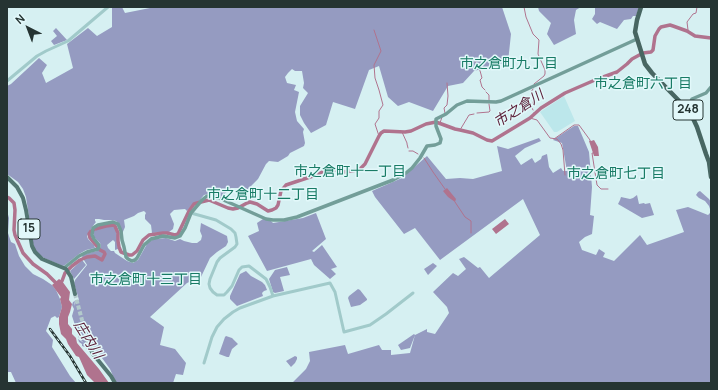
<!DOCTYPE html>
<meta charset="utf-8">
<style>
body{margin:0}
#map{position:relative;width:718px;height:390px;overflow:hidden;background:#d6f0f2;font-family:Manrope,sans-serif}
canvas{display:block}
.frame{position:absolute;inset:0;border:8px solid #253432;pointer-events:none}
.north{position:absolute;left:8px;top:8px;width:40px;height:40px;-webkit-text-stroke:3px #e2f8fa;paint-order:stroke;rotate:318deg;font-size:11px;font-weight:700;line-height:16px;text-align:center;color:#253432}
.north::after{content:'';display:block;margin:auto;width:14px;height:18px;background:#253432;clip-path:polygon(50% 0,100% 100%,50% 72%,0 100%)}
</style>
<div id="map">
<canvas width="718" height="390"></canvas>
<div class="frame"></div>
<div class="north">N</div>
</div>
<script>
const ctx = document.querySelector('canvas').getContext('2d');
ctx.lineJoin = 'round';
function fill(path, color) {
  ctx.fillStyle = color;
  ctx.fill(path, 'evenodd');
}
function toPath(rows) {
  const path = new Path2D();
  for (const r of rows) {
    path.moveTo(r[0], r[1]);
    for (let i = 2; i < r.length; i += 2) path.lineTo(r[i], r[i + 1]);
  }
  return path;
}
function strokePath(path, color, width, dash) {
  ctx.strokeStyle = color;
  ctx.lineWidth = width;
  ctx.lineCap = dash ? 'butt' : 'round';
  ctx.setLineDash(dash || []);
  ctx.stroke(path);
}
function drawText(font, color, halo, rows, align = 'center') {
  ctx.font = font + ' Manrope,"Noto Sans JP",sans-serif';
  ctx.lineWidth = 3;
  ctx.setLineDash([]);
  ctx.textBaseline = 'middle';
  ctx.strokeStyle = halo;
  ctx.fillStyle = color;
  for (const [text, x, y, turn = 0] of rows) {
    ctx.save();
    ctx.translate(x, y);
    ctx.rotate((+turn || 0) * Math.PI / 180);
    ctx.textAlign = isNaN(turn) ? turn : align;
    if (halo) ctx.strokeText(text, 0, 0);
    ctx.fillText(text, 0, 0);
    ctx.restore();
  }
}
fill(toPath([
 [113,7,122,7,125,13,155,7,502,7,511,34,508,62,474,71,463,83,448,86,433,111,409,102,398,106,388,97,379,66,369,70,355,109,333,102,326,125,311,133,304,123,300,115,300,106,308,93,303,88,304,83,302,71,295,71,292,69,288,73,285,77,287,83,296,85,294,90,299,92,295,112,297,121,304,129,303,132,305,143,304,146,290,153,288,156,278,162,269,161,266,164,258,179,248,189,244,189,238,188,231,188,221,197,208,194,204,195,199,201,194,203,187,211,185,209,174,210,170,214,174,224,173,229,169,232,152,233,151,225,145,219,145,215,146,213,144,211,138,213,134,216,124,220,125,227,122,234,119,224,116,221,112,220,104,220,99,219,95,219,95,221,96,222,92,227,87,236,88,239,94,245,95,248,86,250,79,254,65,265,63,266,44,258,36,252,33,243,26,197,23,189,18,182,7,174,7,86,11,84,39,58,47,65,42,73,46,83,73,68,67,44,88,28,97,36,112,27,112,8],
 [538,7,581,7,576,10,574,20,576,34,554,45,547,34,551,23,539,11],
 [595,7,639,7,636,16,633,16,631,19,624,20,617,29,600,22,597,24,592,19,595,14],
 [56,28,67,40,54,45,51,41,57,36,53,31],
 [574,126,578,126,589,152,592,187,590,215,594,216,592,234,585,237,579,242,582,250,596,255,599,249,605,253,603,257,614,261,640,235,647,245,684,232,676,210,688,207,708,215,711,212,709,206,705,201,699,198,696,195,698,192,700,191,709,199,711,202,711,383,292,383,306,369,310,361,309,352,345,345,348,354,379,345,382,350,391,350,391,355,410,353,415,335,427,329,427,332,435,334,449,313,447,307,433,292,453,273,458,276,466,269,459,259,464,257,478,268,480,267,489,278,540,235,523,199,440,260,415,228,404,234,375,197,372,191,402,178,427,156,446,179,460,178,473,179,502,171,497,146,508,149,539,138,541,141,525,148,515,156,521,165,532,158,535,163,541,159,542,156,547,154,549,167,553,173,561,168,563,171,567,171,562,143,553,140],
 [637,195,639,204,644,203,645,204,650,203,654,215,642,218,618,204,620,200,621,197,630,199,633,198],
 [7,211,9,218,8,233,11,242,15,244,19,256,25,266,33,274,43,279,52,285,56,290,60,299,62,307,59,317,57,318,55,316,51,318,46,331,53,340,52,347,70,376,76,383,16,383,11,372,7,372],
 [316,213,326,239,312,251,314,252,322,245,337,267,331,269,329,267,336,274,330,279,314,265,311,259,267,271,248,236,259,231,257,223,263,219,269,219,273,223,303,218],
 [201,223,227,236,228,242,226,246,217,252,210,258,201,277,187,283,150,317,164,327,160,345,175,349,186,363,183,375,176,374,173,383,116,383,110,369,102,358,99,354,97,354,95,349,92,349,90,343,87,343,86,344,85,344,87,346,88,351,85,347,82,346,82,344,79,342,78,339,84,343,79,338,76,330,75,325,72,316,74,309,72,305,73,302,75,301,74,306,76,301,79,300,74,283,75,280,87,265,82,257,83,255,88,253,97,251,100,249,101,246,100,243,94,237,94,231,98,229,106,226,113,226,115,227,117,235,117,239,118,249,115,250,115,242,113,240,107,245,108,248,111,251,114,251,115,253,127,261,133,263,138,260,147,244,150,241,155,239,166,238,175,241,180,239,184,241,192,243,197,243,201,240,202,236,200,231],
 [82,260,86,265,74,279,70,271],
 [433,263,437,266,428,275,424,269],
 [287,267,290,275,280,277,284,291,275,293,273,292,269,279,275,270],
 [246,271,251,276,262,282,265,285,267,290,264,291,262,293,263,296,237,306,230,299,230,296,240,274],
 [358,289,360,290,367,299,367,300,360,305,351,307,348,298,349,296],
 [414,334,415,335,410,348,401,350,398,345],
 [226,336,232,338,238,344,232,349,229,357,227,357,219,354,225,337],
 [295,356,297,357,297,359,295,363,291,367,286,361]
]), '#959bc1');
fill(toPath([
 [564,96,575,121,557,132,554,132,540,112]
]), '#bce7eb');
fill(toPath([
 [590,140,591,141,594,140,598,147,599,156,594,156,589,141],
 [447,188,456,199,455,202,448,197,443,191],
 [505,219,509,224,496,234,492,229],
 [59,279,62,281,70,292,69,300,72,304,70,312,68,317,68,324,72,329,72,334,76,338,77,343,99,369,109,383,95,383,87,375,79,357,76,356,68,344,66,339,61,334,59,324,59,317,62,307,60,299,61,297,52,285]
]), '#b0738e');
strokePath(toPath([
 [524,7,526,17,533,34,539,40,538,54,545,70,545,74,544,76,534,84],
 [374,30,381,51,374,65,375,78,379,90,383,105,379,111,379,118,375,124,379,136],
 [687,31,688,30,687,22,693,14,696,13,697,7],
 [473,58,479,67,482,78,480,80,482,87,485,90],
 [486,92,489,95,489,100],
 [533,110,531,106,534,99,531,92,533,89],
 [445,113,444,108,447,105,448,96,447,83],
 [477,113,489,112,490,111,489,104],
 [534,113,535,114],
 [530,118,537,120,550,138,557,139,561,144,563,150,565,175],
 [440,123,442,117],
 [460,130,469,115,474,114],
 [402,132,407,143,407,144,408,148],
 [554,139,574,125,579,125,590,140],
 [409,151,413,151,418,154],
 [593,153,592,153,597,185,601,189,608,189],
 [424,158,433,172,445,189],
 [455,202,465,217,471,221,471,233]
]), '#b0738e', 1);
strokePath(toPath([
 [7,197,9,198,14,203,15,210,14,230,15,235,23,253,33,264,47,274,58,285],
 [59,284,62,281,65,273,72,266,80,260,87,257,95,256,102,260,105,254,104,252,100,250,90,238,89,234,91,231,95,229,106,226,114,225,115,226,118,233,118,241,119,247,121,252,129,255,132,255,137,251,143,240,149,235,163,233,167,233,175,235,178,234,189,211,194,204,197,203,209,200,228,208,233,209,238,208,247,203,250,202,257,204,268,211,272,210,276,208,278,205,281,191,286,185,313,176,327,170,332,169,345,172,357,170,361,168,365,164,379,136,381,133,384,131,405,132,411,131,426,124,436,122,455,129,460,130,473,133,487,140,492,141,530,118,541,108,565,93,595,80,617,72,627,64,632,59,643,53,651,52,653,50,655,36,659,29,661,27,670,25,673,26,687,31,695,36,711,38]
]), '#b0738e', 3.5);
strokePath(toPath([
 [75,294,89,346]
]), '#b3cacc', 4, [4, 2]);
strokePath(toPath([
 [7,81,37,56,46,51,68,41,108,7],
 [191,213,216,220,231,229,235,233,236,237,237,244,235,247,220,258,217,262,210,279,209,284,210,288,213,292,217,295,224,295,227,292,232,286,239,270,242,267,249,266,266,279,270,287,273,296],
 [204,363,212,337,217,327,224,319,233,312,240,308,273,296,330,283,335,292,344,332,370,325,386,314,413,293]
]), '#a1caca', 3);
strokePath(toPath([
 [686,108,689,105,692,99,706,93,711,87],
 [64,268,79,256,87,252,98,249,99,247,99,245,94,239,92,235,93,228,98,225,113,222,118,224,121,231,122,240,124,247,126,257,128,259,132,261,135,260,137,258,144,245,151,239,163,236,175,238,180,236,185,228,191,213,202,200,207,196,210,196,219,198,266,219,273,220,284,220,297,217,393,180,406,173,412,168,420,158,427,146,435,145,440,143,441,139,436,126,436,119,446,114,457,105,467,101,496,102,501,101,637,39]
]), '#739e99', 3.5);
strokePath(toPath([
 [7,177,17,187,23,198,26,210,32,246,35,252,42,259,66,269,71,277,75,294],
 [89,346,93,354,111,376,115,383]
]), '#547773', 4);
strokePath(toPath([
 [641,7,637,20,635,32,645,64,652,73,687,109,691,114,697,127,706,154,709,162,711,177]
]), '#486662', 4.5);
const rail = toPath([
 [50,329,70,356,86,383]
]);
strokePath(rail, '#253432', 2.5);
strokePath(rail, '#e2f8fa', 1, [3]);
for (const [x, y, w] of [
 [688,110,30],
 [29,229,22]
]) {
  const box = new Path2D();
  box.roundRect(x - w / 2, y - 10, w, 20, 3);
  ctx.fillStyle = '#e2f8fa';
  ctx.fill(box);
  strokePath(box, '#253432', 1);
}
drawText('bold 12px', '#253432', null, [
 ["248",688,110],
 ["15",29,229]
]);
drawText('14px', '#187b65', '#e2f8fa', [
 ["市之倉町九丁目",509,64],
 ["市之倉町六丁目",643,84],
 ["市之倉町十一丁目",350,172],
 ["市之倉町七丁目",616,174],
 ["市之倉町十二丁目",263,195],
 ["市之倉町十三丁目",146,280]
]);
drawText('italic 14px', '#581832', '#e2f8fa', [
 ["市之倉川",519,109,-33],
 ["庄内川",88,340,58]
]);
</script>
